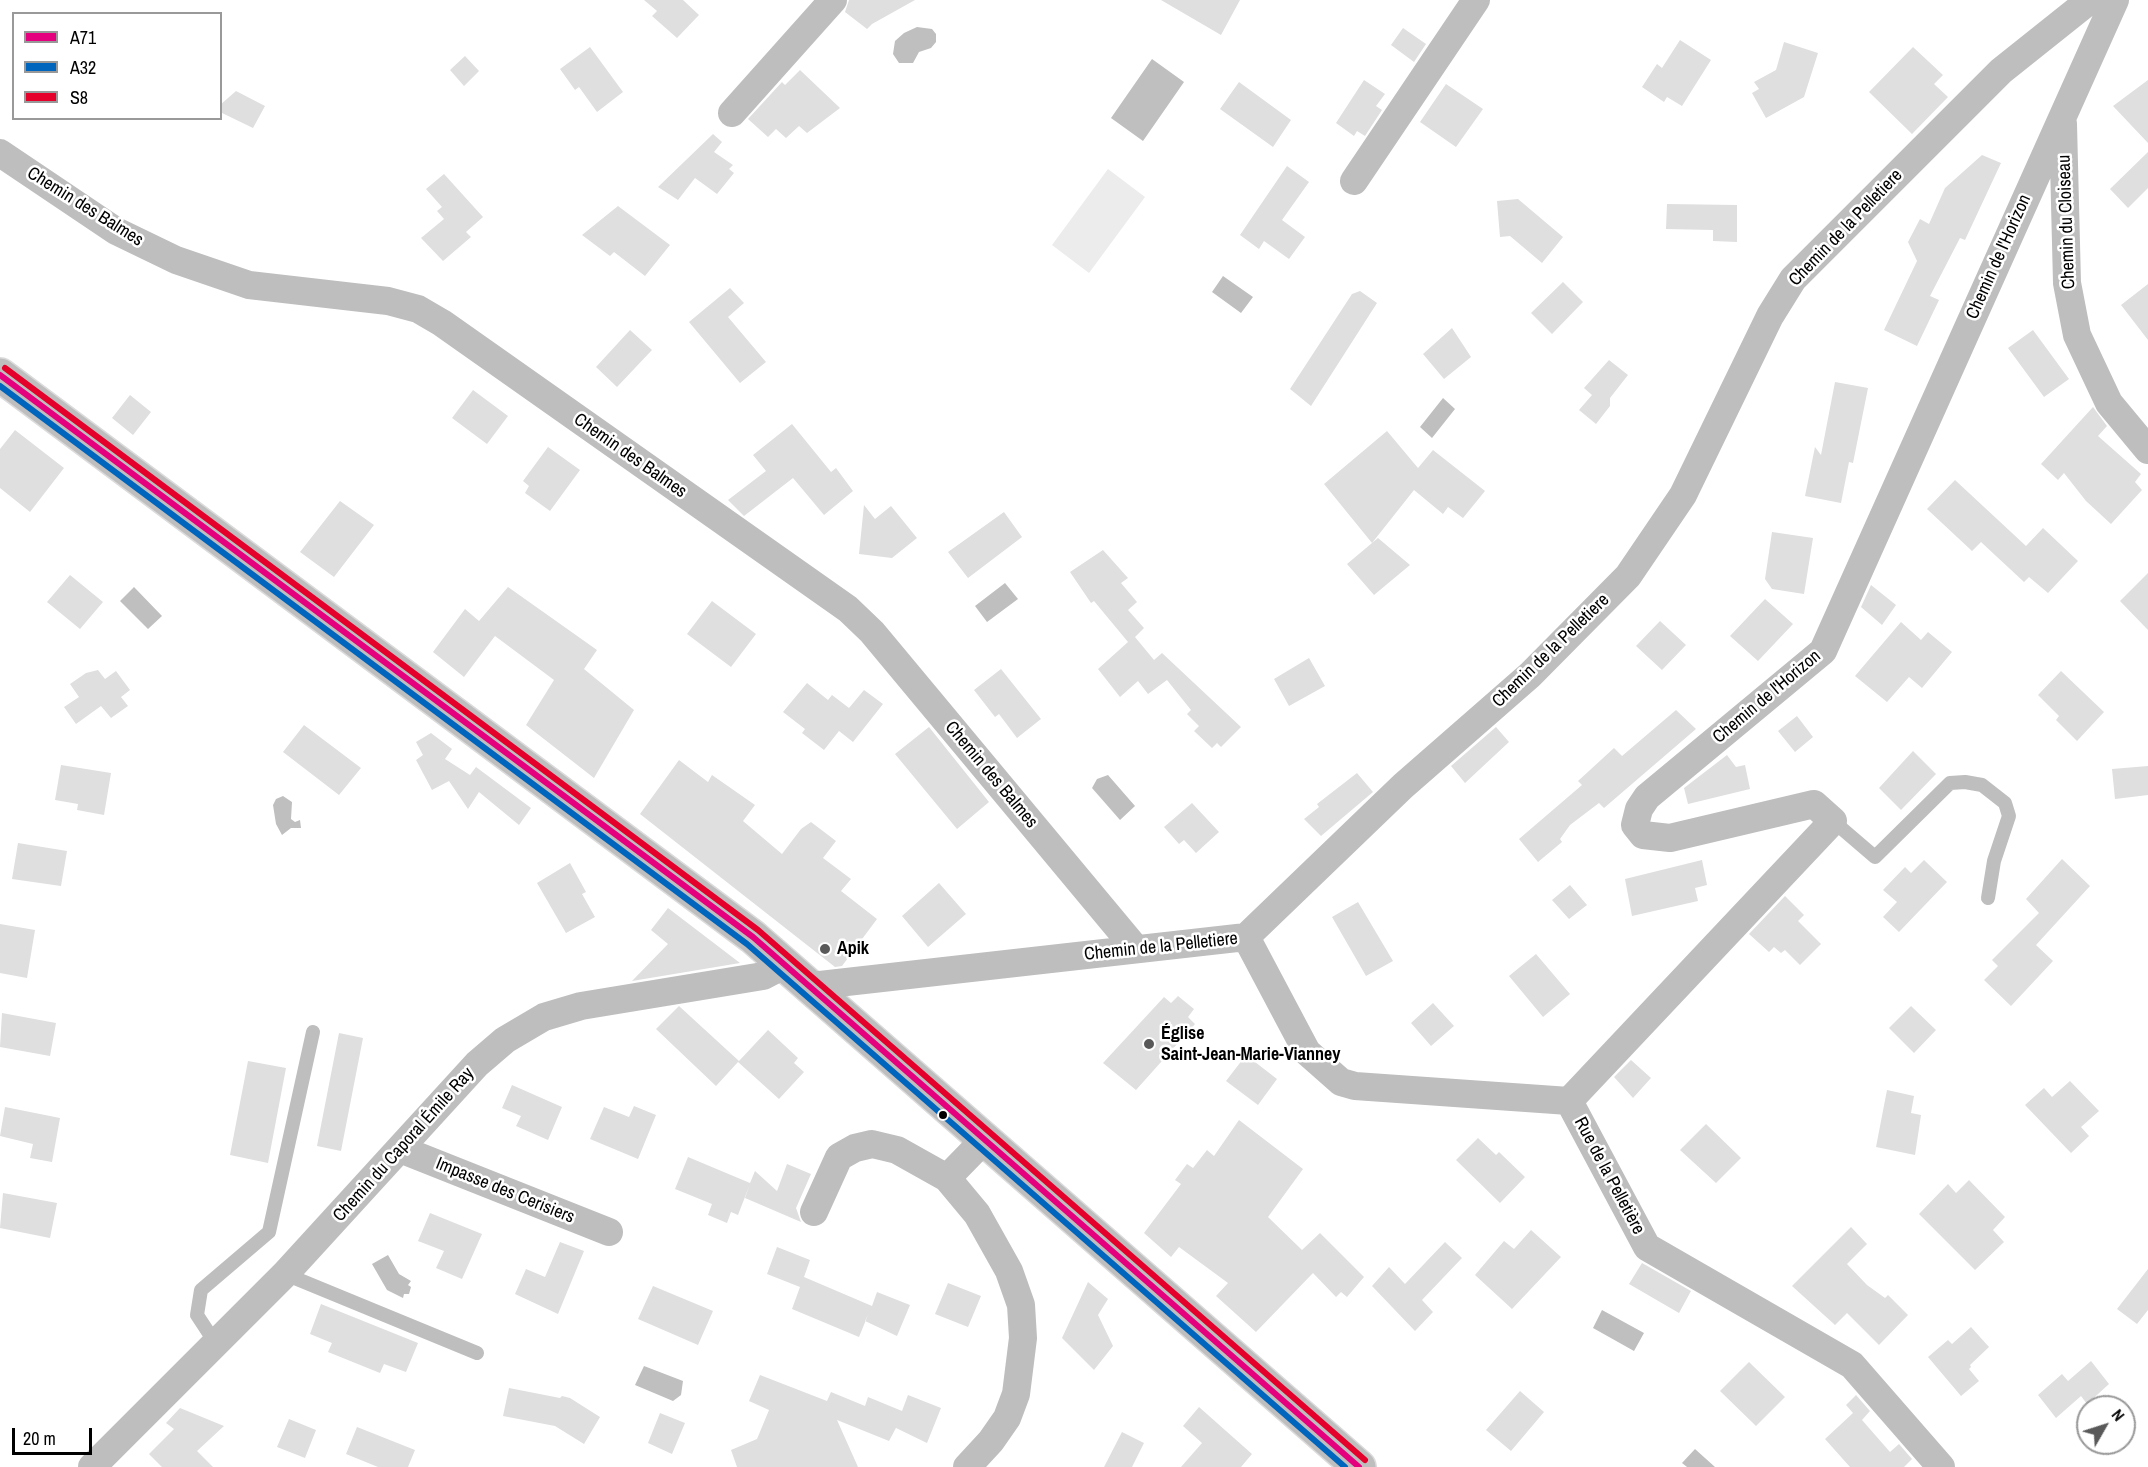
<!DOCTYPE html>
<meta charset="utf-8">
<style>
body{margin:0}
#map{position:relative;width:2148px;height:1467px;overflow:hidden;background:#fff;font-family:"Archivo Narrow",sans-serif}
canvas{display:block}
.legend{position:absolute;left:12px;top:12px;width:210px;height:108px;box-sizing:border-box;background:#fff;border:2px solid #999;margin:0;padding:8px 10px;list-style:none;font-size:18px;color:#000}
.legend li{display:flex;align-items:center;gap:12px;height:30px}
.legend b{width:30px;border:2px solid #999}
.north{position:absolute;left:2076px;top:1395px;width:60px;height:60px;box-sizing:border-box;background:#fff;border:2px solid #999;border-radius:50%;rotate:51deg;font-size:16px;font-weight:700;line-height:24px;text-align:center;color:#000}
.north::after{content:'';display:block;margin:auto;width:21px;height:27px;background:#595959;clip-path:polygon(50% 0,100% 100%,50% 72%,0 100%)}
.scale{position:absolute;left:12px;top:1428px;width:80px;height:27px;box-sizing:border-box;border:3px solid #000;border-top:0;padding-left:8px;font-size:18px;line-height:21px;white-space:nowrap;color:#000;-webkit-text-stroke:4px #fff;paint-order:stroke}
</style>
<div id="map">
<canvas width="2148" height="1467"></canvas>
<ul class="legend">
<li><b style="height:8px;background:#e5007d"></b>A71</li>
<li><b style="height:8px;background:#0065bd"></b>A32</li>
<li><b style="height:8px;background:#e4002b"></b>S8</li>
</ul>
<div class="north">N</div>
<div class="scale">20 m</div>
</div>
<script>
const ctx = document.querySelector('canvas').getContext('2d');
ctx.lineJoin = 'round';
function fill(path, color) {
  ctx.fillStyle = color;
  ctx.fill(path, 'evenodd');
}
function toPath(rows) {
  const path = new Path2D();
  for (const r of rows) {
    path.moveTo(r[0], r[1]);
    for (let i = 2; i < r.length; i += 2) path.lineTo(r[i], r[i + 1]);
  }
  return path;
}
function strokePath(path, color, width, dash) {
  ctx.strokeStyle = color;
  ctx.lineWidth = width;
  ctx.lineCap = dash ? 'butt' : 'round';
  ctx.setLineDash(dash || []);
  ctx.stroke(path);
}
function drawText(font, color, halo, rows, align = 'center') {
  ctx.font = font + ' "Archivo Narrow",sans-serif';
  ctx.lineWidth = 5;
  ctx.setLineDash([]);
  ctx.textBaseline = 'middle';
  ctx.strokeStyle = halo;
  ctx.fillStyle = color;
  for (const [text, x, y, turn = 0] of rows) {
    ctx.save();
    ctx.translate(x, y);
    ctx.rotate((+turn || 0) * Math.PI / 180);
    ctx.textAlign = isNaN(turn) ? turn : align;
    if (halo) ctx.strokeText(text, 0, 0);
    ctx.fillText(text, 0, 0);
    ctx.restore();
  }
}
fill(toPath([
 [1108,169,1145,197,1089,273,1052,245]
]), '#ececec');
fill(toPath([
 [917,27,932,29,936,34,936,42,931,48,919,52,913,63,899,63,893,54,895,41,904,33],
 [1152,59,1184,82,1143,141,1111,118],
 [1223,276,1253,297,1241,313,1212,292],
 [1443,398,1455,409,1432,438,1420,427],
 [1005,583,1018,599,987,622,975,606],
 [134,587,162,616,148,629,120,601],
 [1108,775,1135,806,1120,820,1092,788,1097,779],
 [283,796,292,802,291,819,295,822,300,820,301,828,291,828,282,835,276,824,273,805,276,799],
 [388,1255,399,1274,411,1281,408,1285,411,1287,409,1294,404,1294,403,1298,387,1290,372,1264],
 [1602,1310,1644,1333,1634,1351,1593,1328],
 [644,1366,683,1381,681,1395,673,1401,635,1385],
 [1695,1449,1715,1467,1687,1467,1682,1463]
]), '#bfbfbf');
fill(toPath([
 [644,0,683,0,699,15,677,38,652,16,657,11],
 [849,0,915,0,872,24,867,29,845,12],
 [1161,0,1240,0,1221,35],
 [1403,28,1426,44,1414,62,1391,45],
 [1680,40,1711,60,1682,106,1667,97,1664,102,1642,87,1657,64,1662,68],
 [1784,42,1818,53,1804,97,1766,118,1752,93,1759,89,1754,82,1776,70],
 [590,47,623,92,597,112,579,87,575,90,560,69],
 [1913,47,1943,75,1934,84,1948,97,1912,134,1869,92],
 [465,56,479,71,464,86,450,70],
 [800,70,840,108,807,133,799,126,786,138,776,129,768,137,748,119,782,82,785,85],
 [1364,80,1385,94,1376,106,1382,110,1365,136,1357,131,1354,136,1336,123],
 [2148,80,2148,143,2113,106],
 [1239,82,1291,120,1273,147,1220,109],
 [1446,84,1483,109,1456,147,1420,122],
 [236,91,265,106,253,128,220,112,220,105],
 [713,134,722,142,714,152,733,165,729,169,734,173,717,194,695,178,678,200,658,187],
 [2148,152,2148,188,2128,208,2110,189],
 [1982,155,2001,163,1965,240,1960,238,1930,296,1939,300,1917,346,1884,330,1917,261,1908,242,1920,219,1929,224,1945,188],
 [1287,166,1309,182,1282,220,1305,237,1289,259,1264,241,1259,249,1240,235],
 [444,174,483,217,466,232,471,237,443,261,421,238,444,219,437,211,442,207,426,189],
 [1518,199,1563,237,1542,263,1510,236,1500,237,1497,201],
 [1667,204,1737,205,1737,242,1713,241,1713,230,1666,229],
 [618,206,670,245,645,276,614,252,610,256,582,235],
 [1563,282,1583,302,1552,334,1531,313],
 [2148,284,2148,340,2121,305],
 [730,288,744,303,728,317,766,362,740,383,689,322],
 [1360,291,1377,303,1311,406,1290,389,1352,294],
 [1452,328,1471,357,1444,379,1423,354],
 [630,330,652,350,617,387,596,367],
 [2033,330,2069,379,2044,397,2008,348],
 [1609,360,1628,375,1610,398,1610,406,1596,424,1579,410,1592,395,1584,388],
 [1835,382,1868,388,1853,463,1849,462,1841,503,1805,496,1815,447,1821,455],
 [473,390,508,416,487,444,452,418],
 [130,395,151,412,133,435,112,418],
 [2093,407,2107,426,2098,436,2141,474,2135,482,2142,490,2111,524,2086,501,2064,473,2058,480,2041,464],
 [792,424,831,472,836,468,853,491,824,515,793,478,744,516,728,500,766,471,753,455],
 [15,430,64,468,30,512,0,488,0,449],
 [1387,431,1418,468,1433,450,1485,491,1463,518,1448,507,1443,514,1414,490,1372,543,1324,484],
 [548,447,580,470,550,511,525,493,529,486,523,481],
 [1955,480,2026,546,2043,528,2078,561,2048,593,2029,577,2024,582,1981,542,1972,551,1927,509],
 [340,501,374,525,334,577,300,552],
 [864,505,875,519,891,506,917,538,892,558,859,554],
 [1004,512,1022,537,968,578,948,552],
 [1772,532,1813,538,1804,594,1772,589,1765,579],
 [1378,538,1410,565,1374,595,1347,564],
 [1103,550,1128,578,1121,583,1137,602,1128,610,1144,628,1135,637,1154,660,1162,653,1241,727,1221,747,1217,743,1212,748,1194,731,1199,726,1187,714,1191,710,1167,680,1148,694,1138,681,1120,697,1098,669,1128,642,1094,601,1091,603,1070,572],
 [2148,573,2148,630,2120,601],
 [70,575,103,602,80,629,47,602],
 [1871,585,1896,605,1882,625,1861,607],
 [508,587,597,650,584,669,634,710,594,778,526,725,554,680,495,636,464,677,433,652,465,609,479,621],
 [1765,599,1793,624,1758,661,1730,636],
 [712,601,756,634,731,667,687,634],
 [1660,621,1686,645,1662,670,1636,646],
 [1901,622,1921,640,1928,632,1952,652,1922,688,1909,677,1887,702,1855,676],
 [1309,658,1325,686,1289,706,1274,679],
 [1001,669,1041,719,1017,738,999,714,995,717,974,690],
 [98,670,105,679,116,671,130,690,121,697,128,706,111,718,101,706,76,724,64,707,79,697,70,684,86,673],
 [2061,671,2104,712,2077,741,2056,720,2059,716,2038,695],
 [807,683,828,700,832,695,849,708,864,690,883,704,853,742,839,731,824,750,802,733,805,729,783,712],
 [1676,710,1696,729,1604,808,1599,803,1570,825,1560,839,1562,842,1538,862,1519,839,1582,785,1578,781,1614,748,1622,756],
 [1797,716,1813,737,1795,752,1778,731],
 [304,725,361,768,339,795,283,752],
 [929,727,989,802,957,829,895,754],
 [1496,727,1509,742,1465,783,1451,766],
 [431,733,452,749,445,759,470,775,476,767,531,808,519,825,479,792,468,809,449,781,432,790,416,760,423,755,416,742],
 [1913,751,1936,774,1901,810,1879,788],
 [1727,755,1736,767,1745,765,1750,789,1688,804,1684,788],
 [679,760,708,782,712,775,755,805,743,821,782,854,801,829,811,822,836,841,823,858,851,879,841,891,877,919,842,966,835,967,640,814],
 [61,765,111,773,104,815,77,810,78,804,55,800],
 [2148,766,2148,795,2115,799,2112,769],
 [1357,773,1373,792,1321,836,1304,819,1319,807,1317,804],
 [1192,803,1219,832,1196,853,1184,840,1179,844,1164,827],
 [18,843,67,851,61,886,12,879],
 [2062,859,2090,886,2036,945,2053,961,2011,1006,1984,980,1998,966,1992,960,2039,913,2026,899],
 [1702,860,1707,885,1695,888,1698,901,1632,916,1625,879],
 [1924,860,1947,882,1899,932,1883,917,1897,902,1883,890,1905,867,1911,873],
 [570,863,586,892,582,894,595,917,566,933,537,883],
 [939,883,966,914,928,947,902,916],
 [1570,885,1587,905,1569,919,1552,900],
 [1785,896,1804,915,1798,921,1821,944,1800,965,1785,950,1781,953,1774,947,1769,952,1749,934],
 [1358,902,1393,961,1366,976,1332,917],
 [668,908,740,963,632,981,668,944,651,930],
 [0,924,35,930,27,978,0,973],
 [1536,954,1570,994,1543,1017,1509,976],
 [1178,996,1194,1009,1188,1017,1195,1024,1136,1090,1103,1063,1164,997,1171,1003],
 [1433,1003,1454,1026,1431,1046,1411,1023],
 [679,1006,739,1061,768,1030,798,1058,794,1063,804,1072,779,1099,738,1062,716,1086,656,1029],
 [1911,1006,1936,1030,1914,1053,1889,1028],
 [2,1013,56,1023,50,1056,0,1047],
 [339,1033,363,1038,341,1151,317,1146],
 [1246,1055,1277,1079,1258,1105,1226,1081],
 [1631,1060,1651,1078,1633,1098,1614,1077],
 [248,1061,286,1068,268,1163,230,1155],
 [2070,1081,2099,1111,2081,1127,2089,1136,2071,1153,2025,1105,2044,1088,2052,1097],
 [512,1085,562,1107,548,1140,516,1126,521,1116,502,1108],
 [1887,1090,1914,1096,1911,1113,1921,1115,1915,1155,1876,1147],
 [634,1106,656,1115,638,1159,590,1139,604,1107,629,1117],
 [5,1107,60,1118,52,1162,30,1158,33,1144,0,1136],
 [1239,1120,1303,1169,1268,1217,1302,1250,1320,1233,1364,1277,1347,1297,1341,1292,1336,1297,1313,1273,1256,1332,1216,1296,1228,1283,1179,1247,1171,1257,1144,1233,1181,1184,1175,1180,1187,1164,1193,1168,1207,1150,1214,1156],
 [1706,1124,1741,1158,1716,1183,1680,1150],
 [1478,1138,1496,1155,1499,1152,1525,1177,1500,1203,1456,1160],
 [688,1157,750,1183,755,1171,777,1191,787,1164,811,1174,796,1208,801,1222,745,1198,750,1184,738,1215,731,1212,727,1223,708,1215,712,1204,675,1189],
 [1969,1180,2005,1217,1993,1230,2004,1242,1975,1270,1919,1214,1948,1184,1956,1193],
 [3,1193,57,1203,50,1238,0,1228],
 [430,1213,482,1234,462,1279,436,1268,444,1251,418,1241],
 [1851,1227,1867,1244,1847,1264,1867,1285,1885,1298,1888,1295,1908,1315,1879,1345,1847,1313,1835,1325,1792,1286],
 [1531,1230,1561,1257,1512,1309,1475,1275,1504,1241,1514,1249],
 [560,1242,584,1251,558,1314,515,1294,526,1269,545,1277],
 [1445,1242,1462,1258,1422,1300,1433,1312,1415,1331,1372,1286,1389,1267,1405,1284],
 [777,1247,810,1260,804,1277,872,1306,877,1292,910,1305,897,1336,865,1321,868,1315,859,1337,792,1309,800,1287,767,1274],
 [1642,1263,1691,1291,1679,1313,1629,1284],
 [2148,1269,2148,1310,2137,1324,2117,1309],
 [1088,1282,1108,1299,1098,1315,1113,1346,1094,1370,1062,1338],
 [948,1283,981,1296,968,1327,935,1314],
 [653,1286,713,1311,698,1345,638,1319],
 [321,1304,418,1343,406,1372,384,1364,380,1373,328,1352,332,1343,310,1334],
 [1971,1327,1989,1347,1970,1365,1971,1367,1969,1369,1979,1381,1961,1396,1928,1357,1948,1340,1952,1344],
 [2091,1361,2109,1384,2087,1404,2081,1396,2056,1418,2038,1395,2062,1374,2068,1381],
 [1749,1362,1785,1397,1756,1426,1720,1391],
 [760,1375,827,1401,831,1392,865,1406,868,1397,902,1411,908,1395,941,1408,927,1443,896,1428,897,1426,889,1441,837,1420,858,1467,737,1467,731,1450,757,1439,769,1410,749,1401],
 [509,1388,560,1398,562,1396,570,1398,600,1417,584,1444,555,1426,503,1416],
 [1520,1391,1544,1412,1511,1451,1486,1430],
 [1856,1395,1870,1411,1862,1420,1890,1452,1899,1444,1912,1459,1904,1467,1850,1467,1825,1439,1853,1413,1846,1405],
 [1199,1407,1252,1454,1241,1467,1181,1467,1202,1443,1183,1426],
 [180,1408,224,1426,197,1451,213,1467,162,1467,149,1454,174,1429,166,1423],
 [660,1413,685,1423,672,1454,648,1443],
 [289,1419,316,1430,305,1458,277,1447],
 [357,1427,415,1450,408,1467,378,1467,346,1454],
 [1122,1432,1144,1443,1132,1467,1104,1467]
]), '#dfdfdf');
const primary = toPath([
 [0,375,753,937,1359,1467]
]);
strokePath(primary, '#dbdbdb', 36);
strokePath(toPath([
 [1833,821,1875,857,1950,783,1965,782,1982,785,2005,803,2009,816,1994,861,1988,898],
 [285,1274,477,1353],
 [216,1344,197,1315,201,1290,269,1232,313,1032]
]), '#bebebe', 14);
strokePath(toPath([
 [732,113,833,0],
 [2063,124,2067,283,2077,335,2109,403,2148,450],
 [0,153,116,231,176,260,249,285,388,301,418,309,442,323,848,609,872,632,1136,949],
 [1354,181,1476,0],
 [1246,937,1307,1052,1341,1082,1355,1086,1569,1101],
 [811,986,1246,937,1403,786,1530,675,1628,576,1683,495,1770,316,1793,279,2001,71,2090,0],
 [1569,1101,1833,821,1814,804,1670,838,1643,835,1635,825,1639,809,1647,797,1823,651,2115,0],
 [1569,1101,1647,1247,1852,1365,1941,1467],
 [400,1149,609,1232],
 [947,1178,986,1138],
 [814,1212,839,1157,855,1148,872,1144,897,1150,947,1178,977,1214,1009,1271,1021,1305,1023,1338,1016,1394,1007,1418,991,1441,967,1467],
 [92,1467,285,1274,477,1064,505,1040,544,1017,581,1006,763,976,786,964]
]), '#bebebe', 28);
strokePath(primary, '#bebebe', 33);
strokePath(toPath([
 [0,375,753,937,1359,1467]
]), '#e5007d', 6);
strokePath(toPath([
 [0,386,747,944,1345,1467]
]), '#0065bd', 6);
strokePath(toPath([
 [5,368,758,930,1365,1460]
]), '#e4002b', 6);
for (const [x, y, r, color] of [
 [825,949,6,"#595959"],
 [1149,1044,6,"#595959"],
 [943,1115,5,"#000"]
]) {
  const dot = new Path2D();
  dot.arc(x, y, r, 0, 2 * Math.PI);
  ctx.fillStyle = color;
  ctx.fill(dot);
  strokePath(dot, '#fff', 2);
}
drawText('18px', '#000', '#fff', [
 ["Chemin des Balmes",85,207,32],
 ["Chemin du Cloiseau",2067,222,-92],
 ["Chemin de la Pelletiere",1846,228,-46],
 ["Chemin de l'Horizon",1999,257,-66],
 ["Chemin des Balmes",630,456,35],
 ["Chemin de la Pelletiere",1551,651,-44],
 ["Chemin de l'Horizon",1767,697,-40],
 ["Chemin des Balmes",991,775,50],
 ["Chemin de la Pelletiere",1161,947,-6],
 ["Chemin du Caporal Émile Ray",404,1145,-48],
 ["Rue de la Pelletière",1609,1176,62],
 ["Impasse des Cerisiers",505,1191,22]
]);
drawText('bold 18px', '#000', '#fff', [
 ["Apik",837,949],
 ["Église",1161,1034],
 ["Saint-Jean-Marie-Vianney",1161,1055]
], 'left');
</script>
